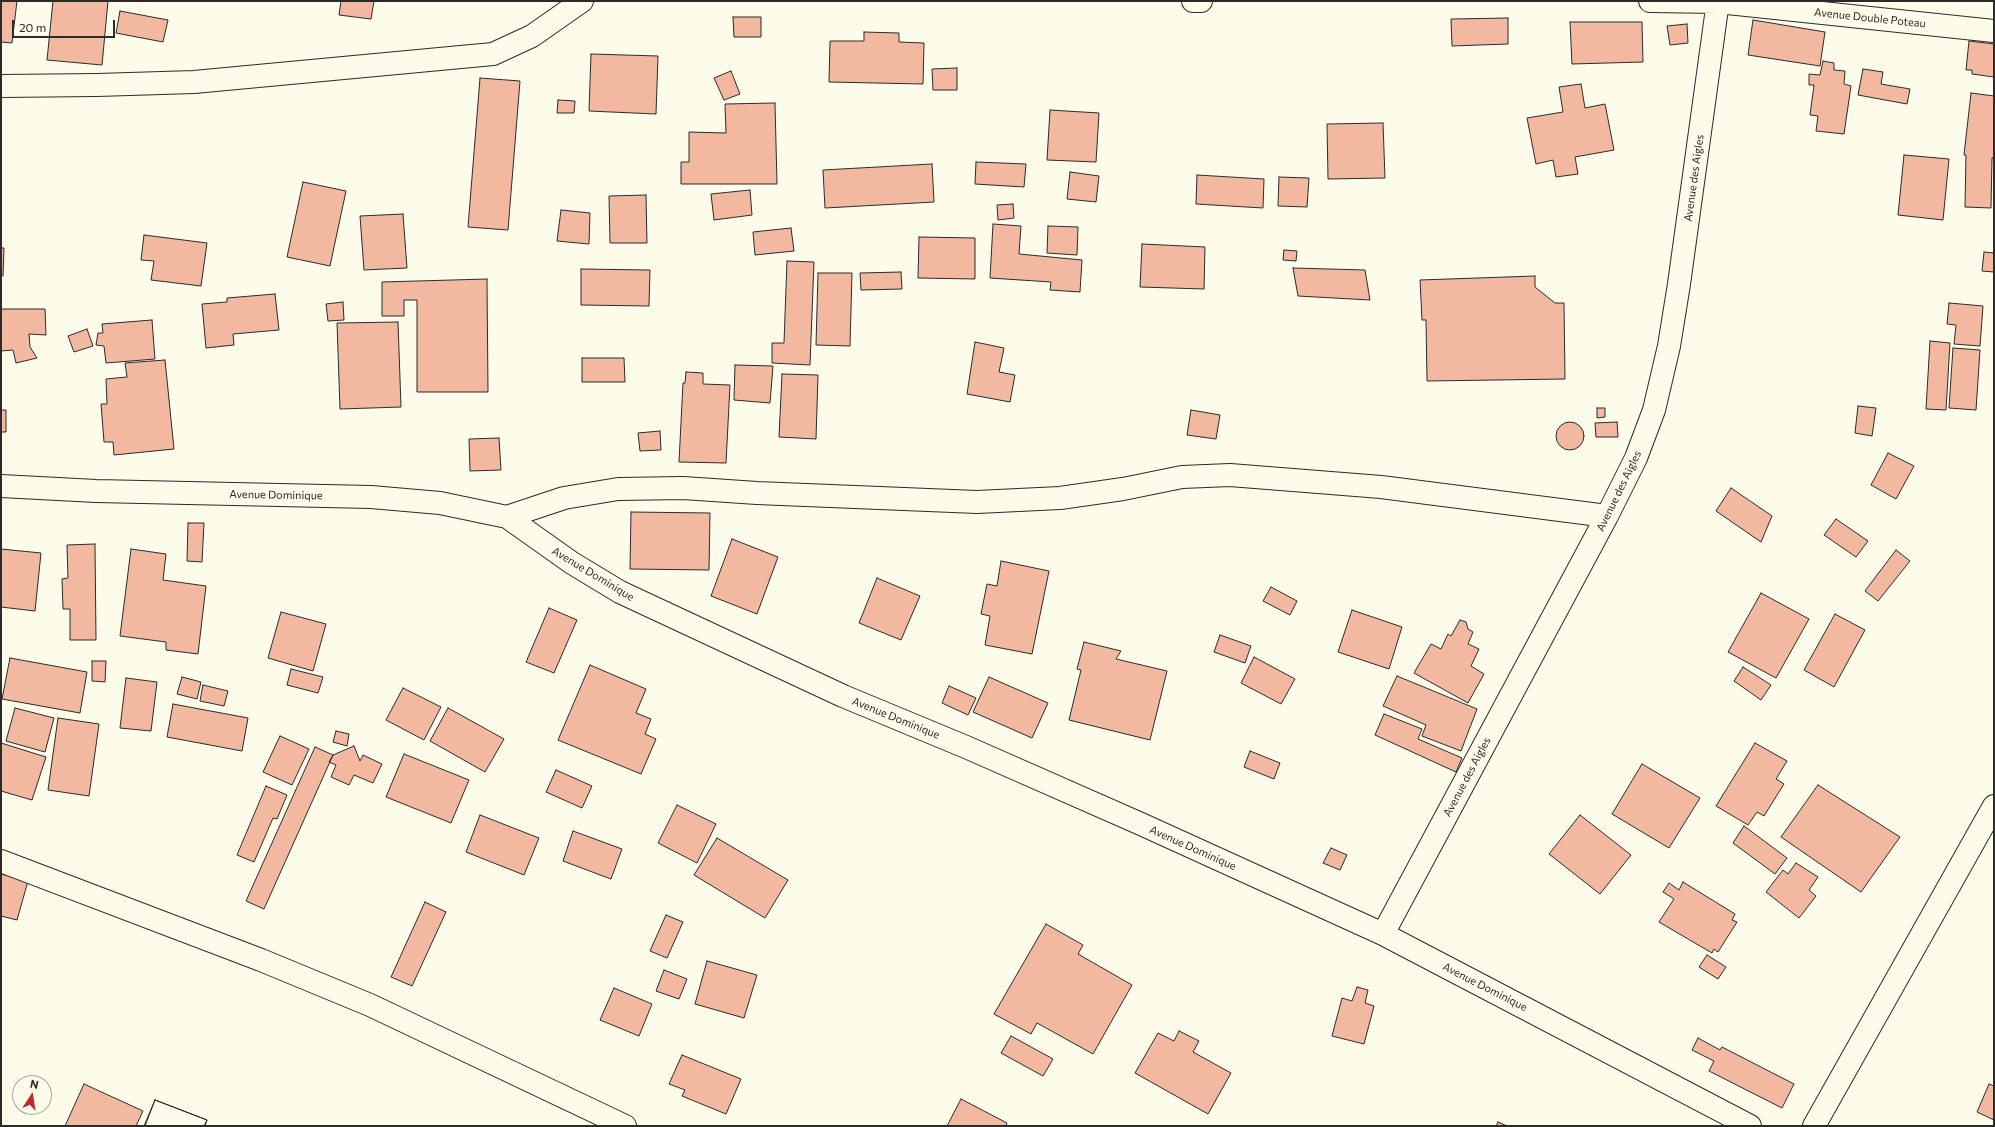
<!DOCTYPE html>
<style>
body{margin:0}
#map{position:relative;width:1995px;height:1127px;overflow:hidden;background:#fdfbea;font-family:Commissioner,sans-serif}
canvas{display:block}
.frame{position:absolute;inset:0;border:2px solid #2b2b2b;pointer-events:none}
.north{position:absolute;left:12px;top:1075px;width:40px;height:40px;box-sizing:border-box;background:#fdfbea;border:1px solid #a9a89e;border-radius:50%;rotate:12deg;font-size:11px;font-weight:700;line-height:16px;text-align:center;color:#2b2b2b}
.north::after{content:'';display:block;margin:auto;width:14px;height:18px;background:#c62828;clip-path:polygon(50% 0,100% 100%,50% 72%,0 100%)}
.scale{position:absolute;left:12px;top:20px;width:103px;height:18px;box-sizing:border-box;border:2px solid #2b2b2b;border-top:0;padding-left:5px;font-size:12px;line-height:14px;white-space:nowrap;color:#2b2b2b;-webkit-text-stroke:3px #fdfbea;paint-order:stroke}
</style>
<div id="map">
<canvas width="1995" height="1127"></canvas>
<div class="frame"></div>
<div class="north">N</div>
<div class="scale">20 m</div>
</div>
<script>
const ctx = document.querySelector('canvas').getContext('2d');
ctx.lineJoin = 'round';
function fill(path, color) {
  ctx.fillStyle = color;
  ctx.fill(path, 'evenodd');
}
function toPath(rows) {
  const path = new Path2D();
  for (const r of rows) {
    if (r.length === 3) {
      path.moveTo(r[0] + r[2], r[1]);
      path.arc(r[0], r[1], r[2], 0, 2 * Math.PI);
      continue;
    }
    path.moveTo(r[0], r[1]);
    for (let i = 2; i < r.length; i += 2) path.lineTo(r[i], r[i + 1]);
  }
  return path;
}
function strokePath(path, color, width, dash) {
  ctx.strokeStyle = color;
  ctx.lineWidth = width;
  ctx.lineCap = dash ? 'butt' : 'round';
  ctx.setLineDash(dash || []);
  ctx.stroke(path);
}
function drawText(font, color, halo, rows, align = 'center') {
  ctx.font = font + ' Commissioner,sans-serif';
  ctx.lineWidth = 3;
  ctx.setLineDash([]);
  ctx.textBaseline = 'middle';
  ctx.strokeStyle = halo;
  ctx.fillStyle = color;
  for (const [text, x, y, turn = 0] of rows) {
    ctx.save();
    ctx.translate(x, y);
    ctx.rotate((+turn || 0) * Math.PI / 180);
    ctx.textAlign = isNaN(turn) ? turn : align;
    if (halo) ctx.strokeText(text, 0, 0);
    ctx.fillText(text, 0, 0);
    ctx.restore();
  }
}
const building = toPath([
 [1,1,17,1,12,43,1,42,1,1],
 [53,1,108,1,102,65,47,60,53,1],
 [341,1,374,1,371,19,339,15,341,1],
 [120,11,168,20,163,42,116,33,120,11],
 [733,17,761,17,761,37,734,37,733,17],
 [1508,18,1508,44,1452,46,1451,19,1508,18],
 [1753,20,1825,32,1820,66,1748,55,1753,20],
 [1570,22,1642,22,1643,62,1572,64,1570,22],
 [1687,24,1688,43,1670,45,1667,26,1687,24],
 [864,32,899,33,899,42,924,43,923,84,829,82,830,41,864,41,864,32],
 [1969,41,1994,44,1994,77,1972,74,1972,70,1966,70,1969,41],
 [591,54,658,56,656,114,589,111,591,54],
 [1823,61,1834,63,1834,70,1845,71,1844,84,1851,86,1844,134,1816,131,1818,116,1810,115,1814,85,1809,85,1809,74,1820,75,1823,61],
 [957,68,957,90,933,90,932,69,957,68],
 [1863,69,1883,72,1881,84,1910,89,1907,104,1858,95,1863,69],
 [731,71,740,94,724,100,714,78,731,71],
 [480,78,520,81,508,230,468,227,480,78],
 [1581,84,1585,108,1605,104,1614,150,1575,157,1578,174,1556,177,1553,160,1536,164,1527,118,1563,112,1559,87,1581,84],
 [1971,93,1994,96,1994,158,1992,158,1991,208,1965,207,1966,155,1964,155,1971,93],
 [558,100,575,101,574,113,557,113,558,100],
 [775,103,777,184,681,184,681,162,689,162,689,132,726,133,725,104,775,103],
 [1050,110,1099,113,1096,162,1047,160,1050,110],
 [1383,123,1385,178,1328,179,1327,124,1383,123],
 [1904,155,1949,159,1943,220,1898,215,1904,155],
 [976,162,1026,164,1024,187,975,184,976,162],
 [932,164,934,202,825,208,823,170,932,164],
 [1070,172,1099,176,1096,202,1067,199,1070,172],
 [1197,175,1264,179,1263,208,1196,204,1197,175],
 [1279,177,1309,178,1307,207,1278,206,1279,177],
 [303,182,346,191,330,266,287,257,303,182],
 [750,190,752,215,714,220,711,194,750,190],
 [646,195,647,243,610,243,609,196,646,195],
 [1013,204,1014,218,998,220,997,205,1013,204],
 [561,210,590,213,589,244,557,241,561,210],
 [403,214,407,268,364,270,360,216,403,214],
 [993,224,1021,226,1019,254,1082,260,1080,292,1050,290,1051,282,990,278,993,224],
 [1048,226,1078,227,1077,255,1047,253,1048,226],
 [791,228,794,251,755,255,753,232,791,228],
 [144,235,207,243,201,286,151,280,154,261,141,260,144,235],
 [919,237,975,238,975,279,918,278,919,237],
 [1142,244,1205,247,1204,289,1140,287,1142,244],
 [1,248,4,248,3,276,1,276,1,248],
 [1284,250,1297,251,1296,261,1283,260,1284,250],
 [1984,252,1994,253,1994,272,1982,271,1984,252],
 [787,261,814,262,810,365,772,363,772,343,784,343,787,261],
 [1293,268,1365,270,1370,300,1298,296,1293,268],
 [581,269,650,270,649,306,581,305,581,269],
 [901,272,902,289,861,290,860,273,901,272],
 [818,273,852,273,850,346,816,345,818,273],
 [1535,276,1535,287,1555,303,1564,303,1565,379,1427,381,1426,320,1422,320,1420,280,1535,276],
 [487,279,488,392,417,392,417,300,404,300,404,316,382,316,382,282,487,279],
 [275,294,279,330,233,334,234,345,206,348,202,304,227,302,227,298,275,294],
 [343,302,344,320,328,321,326,304,343,302],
 [1949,303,1983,306,1980,346,1954,344,1956,325,1947,324,1949,303],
 [1,309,45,309,46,335,29,334,30,347,37,358,16,363,13,350,1,351,1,309],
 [152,320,155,359,106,363,104,346,96,345,98,333,103,333,102,324,152,320],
 [398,322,401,407,340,409,337,323,398,322],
 [87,329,93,346,74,352,68,336,87,329],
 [1930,341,1950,343,1946,410,1926,409,1930,341],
 [975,342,1004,348,999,372,1015,375,1010,402,967,394,975,342],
 [1953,348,1980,350,1976,410,1949,408,1953,348],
 [582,358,624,358,625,382,582,382,582,358],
 [165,360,174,449,114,455,113,442,104,442,101,404,107,404,106,379,127,377,125,363,165,360],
 [735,365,773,366,770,403,734,400,735,365],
 [686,372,703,373,703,384,730,385,726,463,679,462,683,383,685,383,686,372],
 [782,374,818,375,816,439,779,437,782,374],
 [1858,406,1876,408,1872,436,1855,433,1858,406],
 [1597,408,1605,408,1605,417,1597,418,1597,408],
 [1,410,6,410,6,432,1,432,1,410],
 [1191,410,1220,415,1216,439,1187,435,1191,410],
 [1617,422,1618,437,1596,437,1595,423,1617,422],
 [1570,436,14],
 [660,431,661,450,640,451,638,433,660,431],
 [499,438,501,470,470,471,469,439,499,438],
 [1888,453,1914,466,1896,499,1871,485,1888,453],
 [1731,488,1772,516,1761,542,1716,511,1731,488],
 [631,512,710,513,709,570,630,569,631,512],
 [1836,519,1868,541,1856,557,1824,535,1836,519],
 [188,523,204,523,202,562,187,561,188,523],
 [732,539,778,557,757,614,711,596,732,539],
 [95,544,96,640,70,640,70,609,63,609,62,579,68,578,67,545,95,544],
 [1,549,41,553,35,611,1,607,1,549],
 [131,549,166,554,163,580,206,586,198,654,166,650,166,642,120,636,131,549],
 [1896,550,1910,561,1878,601,1865,591,1896,550],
 [1001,561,1049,571,1032,654,985,645,990,616,981,614,987,584,997,586,1001,561],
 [877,578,920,596,901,640,859,623,877,578],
 [1271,587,1297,601,1290,615,1263,601,1271,587],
 [1761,593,1809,619,1776,678,1728,652,1761,593],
 [549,608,577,620,554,673,526,662,549,608],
 [1352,610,1402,627,1389,669,1338,652,1352,610],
 [281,612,326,624,313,671,268,658,281,612],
 [1835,614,1865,630,1834,687,1804,670,1835,614],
 [1460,620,1466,622,1468,629,1473,632,1468,644,1479,649,1471,666,1484,674,1468,703,1414,673,1431,644,1441,649,1448,634,1451,636,1460,620],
 [1220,635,1251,646,1245,663,1214,652,1220,635],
 [1084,642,1121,651,1116,659,1167,671,1150,740,1069,720,1081,670,1077,669,1084,642],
 [1254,657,1295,679,1281,704,1241,683,1254,657],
 [10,658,87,672,80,713,2,699,10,658],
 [92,661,106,661,105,682,92,681,92,661],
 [590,665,646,689,636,713,651,719,645,734,656,739,641,774,558,740,590,665],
 [1743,667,1771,685,1761,700,1734,681,1743,667],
 [291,669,323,677,318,693,287,685,291,669],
 [1397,676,1477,709,1461,751,1422,736,1426,725,1383,706,1397,676],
 [182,677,201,682,197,699,177,694,182,677],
 [989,677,1048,703,1032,738,973,712,989,677],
 [126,678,157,682,151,731,120,728,126,678],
 [203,685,228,691,224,706,200,701,203,685],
 [949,686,976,698,968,715,942,703,949,686],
 [403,688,441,707,424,740,386,720,403,688],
 [173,704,248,718,242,751,167,737,173,704],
 [15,708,54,718,45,752,6,741,15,708],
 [448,708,504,739,485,772,430,741,448,708],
 [1384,714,1422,729,1418,739,1462,758,1456,772,1375,735,1384,714],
 [58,718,99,724,89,796,48,790,58,718],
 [336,731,349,734,347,746,333,742,336,731],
 [280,736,309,749,292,785,263,772,280,736],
 [1,743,46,757,32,800,1,791,1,743],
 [1755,743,1787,761,1776,779,1784,784,1764,816,1757,812,1748,825,1716,806,1755,743],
 [354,746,360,761,363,755,382,764,373,783,354,775,349,785,331,777,336,765,329,762,333,755,354,746],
 [315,747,333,755,264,909,246,901,315,747],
 [1250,751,1280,763,1274,779,1244,767,1250,751],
 [404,754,469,780,451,823,386,797,404,754],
 [1642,764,1700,798,1669,848,1612,814,1642,764],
 [556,770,592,786,582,808,546,792,556,770],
 [1818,785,1900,837,1861,892,1781,837,1818,785],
 [266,786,287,795,277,819,273,818,254,862,237,855,266,786],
 [677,805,716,824,697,863,658,843,677,805],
 [480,815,539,838,524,875,466,852,480,815],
 [1580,815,1631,855,1600,894,1549,854,1580,815],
 [1744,826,1787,858,1775,874,1733,843,1744,826],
 [573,831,622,849,611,879,563,861,573,831],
 [717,838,788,880,765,918,694,875,717,838],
 [1331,848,1347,855,1340,870,1323,863,1331,848],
 [1796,863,1818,877,1809,890,1816,896,1799,918,1766,892,1783,870,1788,874,1796,863],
 [1,874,28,881,17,920,1,916,1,874],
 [1683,882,1735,914,1732,920,1737,922,1718,952,1714,949,1712,953,1659,922,1674,899,1663,892,1669,883,1679,890,1683,882],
 [425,902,446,912,412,986,391,977,425,902],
 [666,915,683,922,667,958,650,951,666,915],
 [1046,924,1083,945,1078,954,1132,985,1093,1054,1037,1023,1031,1034,994,1014,1046,924],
 [1707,955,1726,967,1718,979,1699,967,1707,955],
 [707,961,757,975,744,1018,695,1004,707,961],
 [664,970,687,979,679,999,656,991,664,970],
 [1357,987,1368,990,1365,1003,1374,1006,1364,1044,1332,1036,1342,998,1352,1001,1357,987],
 [614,988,652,1004,639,1036,600,1020,614,988],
 [1179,1031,1199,1041,1193,1052,1231,1073,1208,1114,1135,1073,1158,1033,1174,1041,1179,1031],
 [1011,1036,1053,1059,1043,1076,1001,1053,1011,1036],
 [1698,1038,1720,1050,1722,1047,1794,1084,1782,1108,1709,1071,1714,1061,1692,1050,1698,1038],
 [682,1055,741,1079,726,1114,682,1096,685,1090,669,1084,682,1055],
 [84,1084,143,1111,136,1126,65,1126,84,1084],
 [1989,1084,1994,1086,1994,1120,1977,1112,1989,1084],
 [961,1099,1007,1123,1006,1126,947,1126,961,1099],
 [155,1100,207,1120,204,1126,145,1126,155,1100],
 [155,1100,207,1120,205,1126,144,1126,155,1100],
 [1498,1122,1507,1126,1496,1126,1498,1122]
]);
fill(building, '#f2b8a0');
strokePath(building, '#2b2b2b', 1);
const street = toPath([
 [1193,1,1201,1],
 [1650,1,1718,2,1994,31],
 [1,86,97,85,194,82,493,54,532,36,582,1],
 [1,486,96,491,371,497,440,503,507,517,572,563,620,592,843,696,966,747,1141,824,1383,934,1750,1126],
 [507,517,564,498,618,489,683,488,757,493,977,502,1060,498,1123,489,1182,477,1230,475,1381,487,1607,516],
 [1,861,261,960,370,1005,625,1126],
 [1383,934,1607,516,1636,458,1654,410,1669,346,1679,284,1718,1],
 [1814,1126,1994,806]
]);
strokePath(street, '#2b2b2b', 24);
strokePath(street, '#fdfbea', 22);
drawText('11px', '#2b2b2b', '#fdfbea', [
 ["Avenue Double Poteau",1870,18,6],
 ["Avenue des Aigles",1694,178,-82],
 ["Avenue des Aigles",1619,491,-64],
 ["Avenue Dominique",276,495,1],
 ["Avenue Dominique",593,574,31],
 ["Avenue Dominique",896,718,22],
 ["Avenue des Aigles",1467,777,-62],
 ["Avenue Dominique",1193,848,24],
 ["Avenue Dominique",1485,987,27]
]);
</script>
